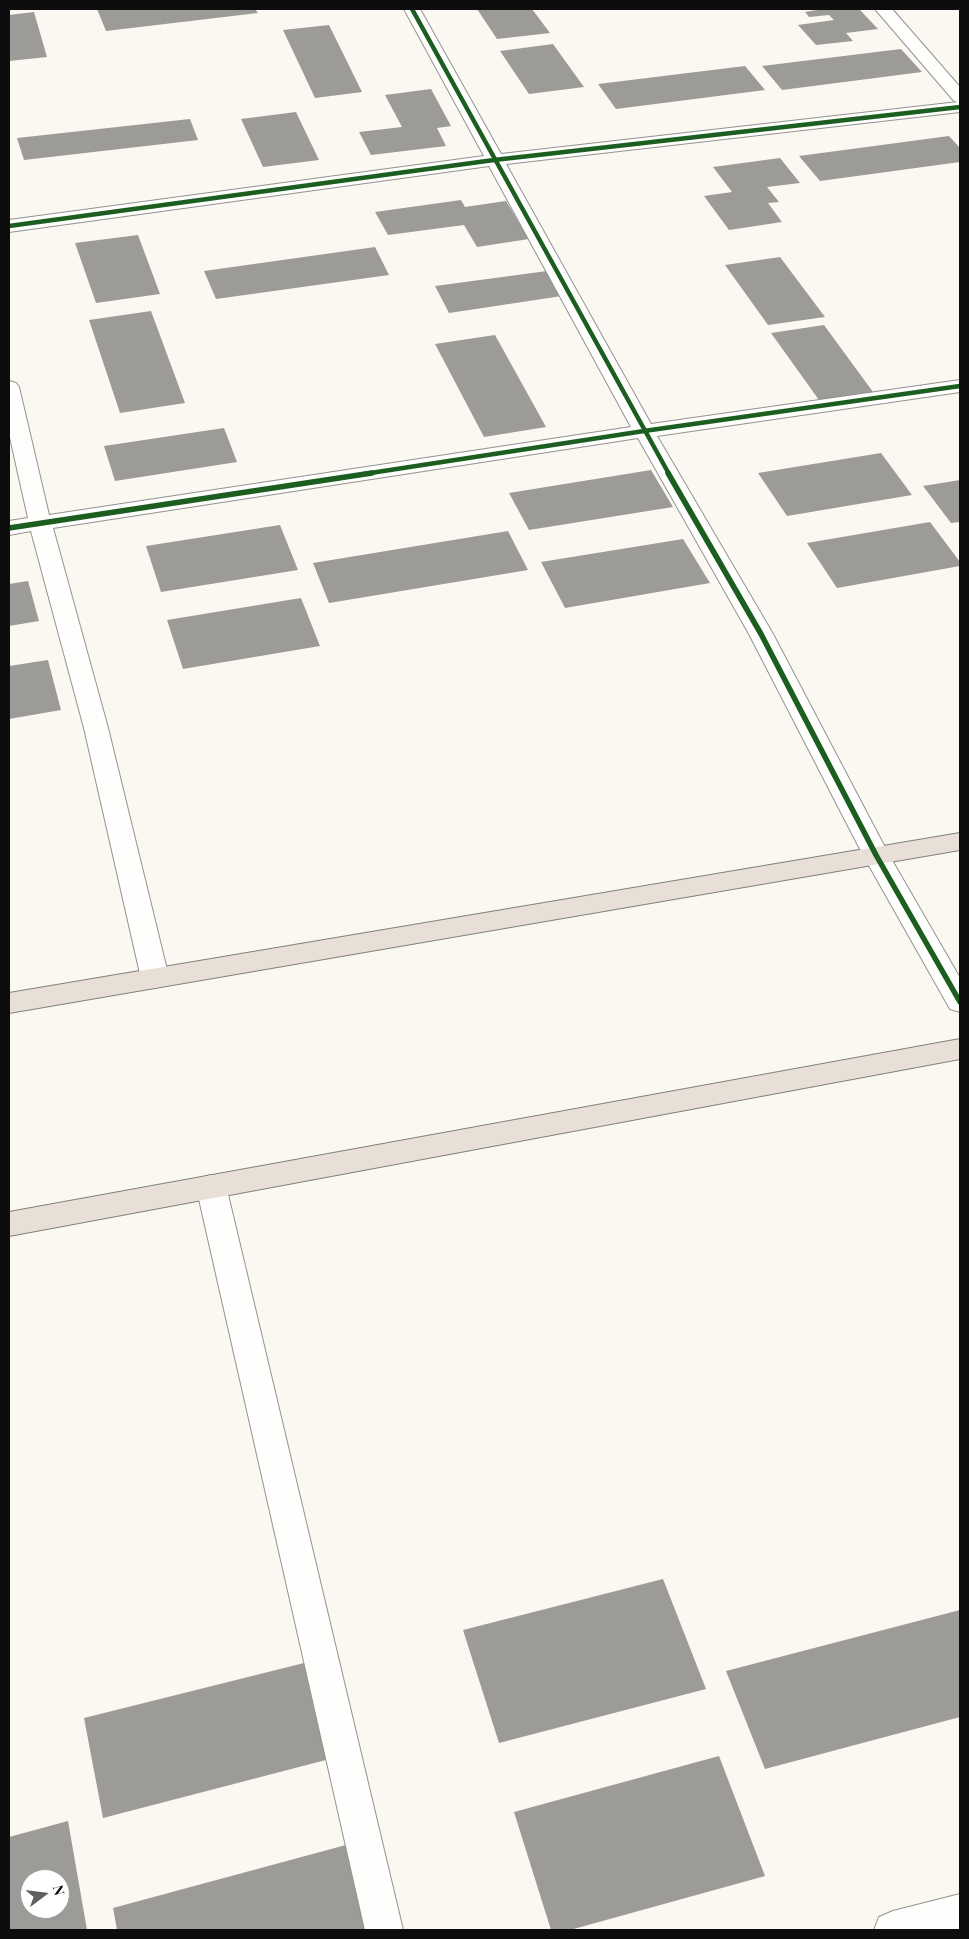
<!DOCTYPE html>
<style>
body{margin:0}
#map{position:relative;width:969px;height:1939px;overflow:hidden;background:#faf8f1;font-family:"Playfair Display",serif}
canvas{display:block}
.frame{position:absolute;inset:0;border:10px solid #0d0d0d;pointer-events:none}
.north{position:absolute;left:20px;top:1869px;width:50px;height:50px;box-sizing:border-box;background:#fff;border:1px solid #9e9e9e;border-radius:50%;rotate:75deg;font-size:14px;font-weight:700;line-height:20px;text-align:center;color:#0d0d0d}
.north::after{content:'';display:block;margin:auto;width:18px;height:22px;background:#605f5d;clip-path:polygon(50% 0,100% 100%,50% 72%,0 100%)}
</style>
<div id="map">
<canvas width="969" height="1939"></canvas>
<div class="frame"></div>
<div class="north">N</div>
</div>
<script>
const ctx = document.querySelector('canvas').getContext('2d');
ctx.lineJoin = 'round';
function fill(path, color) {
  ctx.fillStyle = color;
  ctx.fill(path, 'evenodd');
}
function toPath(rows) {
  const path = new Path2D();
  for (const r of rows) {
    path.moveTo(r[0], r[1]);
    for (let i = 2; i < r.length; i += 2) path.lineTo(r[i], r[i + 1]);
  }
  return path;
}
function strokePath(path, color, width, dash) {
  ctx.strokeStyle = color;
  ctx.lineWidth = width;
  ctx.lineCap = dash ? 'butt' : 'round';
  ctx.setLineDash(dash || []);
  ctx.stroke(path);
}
fill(toPath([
 [97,9,255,9,258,13,106,31],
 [477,9,532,9,550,33,497,39],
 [823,9,859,9,878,29,846,33,853,41,816,45,798,25,834,20,829,15,809,17,805,12],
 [34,12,47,57,9,61,9,15],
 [329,25,362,92,315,98,283,30],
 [553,44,584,87,529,94,500,51],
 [901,49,922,72,782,90,762,66],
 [745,66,765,90,616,109,598,84],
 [431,89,451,126,437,128,446,146,371,155,359,132,402,127,385,95],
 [296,112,319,160,263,167,241,119],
 [190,119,198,140,24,160,17,138],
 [949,136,960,148,960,162,820,181,799,156],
 [780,158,800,183,767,187,779,202,768,203,782,222,729,230,704,196,732,192,713,167],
 [461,200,465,207,506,201,529,239,477,247,464,225,388,235,375,212],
 [138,235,160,294,96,303,75,243],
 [375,247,389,275,216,299,204,271],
 [780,257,825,317,768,325,725,265],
 [547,271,562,296,449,313,435,286],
 [151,311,185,403,120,413,89,320],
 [824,325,873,392,819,400,771,333],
 [495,335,546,427,484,437,435,344],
 [224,428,237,462,115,481,104,446],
 [881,453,912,495,787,516,758,473],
 [651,470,673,507,529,530,509,493],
 [960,480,960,522,951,523,923,486],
 [930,522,960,562,960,566,837,588,807,543],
 [280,525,298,570,161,592,146,546],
 [508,531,528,570,329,603,313,563],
 [683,539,710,583,565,608,541,562],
 [28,581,39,621,9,626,9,584],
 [301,598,320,646,183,669,167,620],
 [48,660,61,710,9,719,9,666],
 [663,1579,706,1689,499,1743,463,1630],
 [960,1610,960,1717,765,1769,726,1671],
 [324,1658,349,1754,103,1818,84,1718],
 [719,1756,765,1876,570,1930,551,1930,514,1812],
 [68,1821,87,1930,9,1930,9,1837],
 [30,1879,60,1879,60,1909,30,1909],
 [357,1842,380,1930,117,1930,113,1908]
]), '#9d9b97');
const street = toPath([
 [404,9,420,9,501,154,958,102,954,101,875,9,892,9,960,87,960,112,506,164,651,424,960,380,960,392,657,436,773,634,889,855,960,978,960,1012,950,1009,863,855,749,634,638,438,53,528,108,728,169,978,165,985,155,988,145,985,141,978,84,728,31,531,9,535,9,521,28,518,9,433,9,381,16,383,19,387,49,515,631,427,489,166,9,232,9,220,484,156,404,9],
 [211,1175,222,1178,226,1186,403,1930,365,1930,196,1186,200,1178,211,1175],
 [960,1894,960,1930,874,1930,879,1917,893,1911,960,1894]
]);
const highway = toPath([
 [960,833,960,850,9,1013,9,993,960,833],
 [960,1039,960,1059,9,1236,9,1212,960,1039]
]);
strokePath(street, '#949390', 2);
strokePath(highway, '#81807d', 2);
fill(street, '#fefefd');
fill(highway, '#e8dfd6');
strokePath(toPath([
 [412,9,669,474],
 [9,226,494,160,960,107],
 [364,474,644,431,960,386]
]), '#1b5e20', 4.5);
strokePath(toPath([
 [668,473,761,634,876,855,960,1002],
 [9,528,372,473]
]), '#1b5e20', 5.5);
</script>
